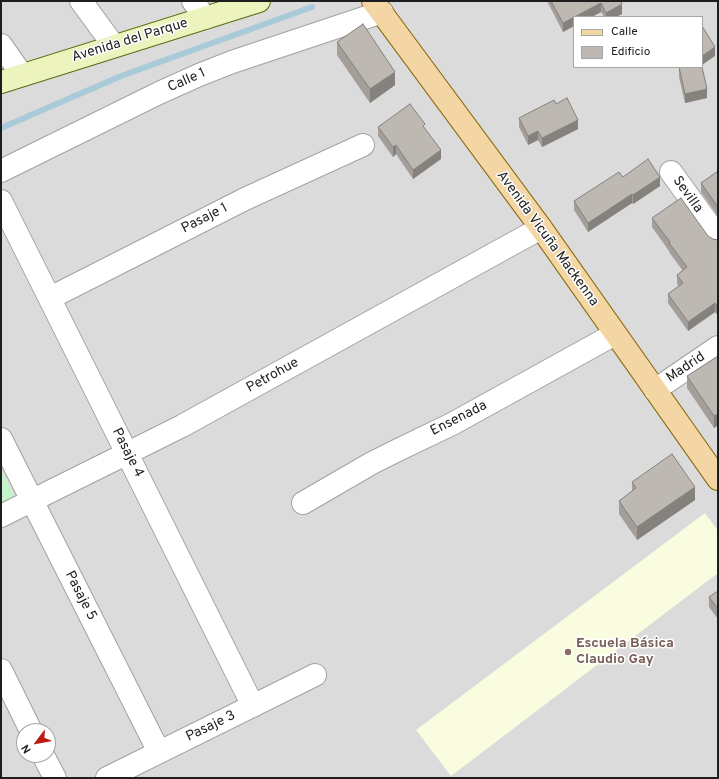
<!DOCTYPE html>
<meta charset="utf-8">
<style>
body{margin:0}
#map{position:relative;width:719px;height:779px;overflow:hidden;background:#eeebe5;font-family:Overpass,sans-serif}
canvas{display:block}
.frame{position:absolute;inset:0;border:2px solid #1e1e1e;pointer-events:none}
.legend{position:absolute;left:573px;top:16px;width:130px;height:52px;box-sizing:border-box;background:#fff;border:1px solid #a5a5a5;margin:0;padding:5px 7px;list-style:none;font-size:12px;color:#1e1e1e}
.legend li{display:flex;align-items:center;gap:8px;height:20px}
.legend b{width:20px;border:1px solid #a5a5a5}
.north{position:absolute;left:16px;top:723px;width:40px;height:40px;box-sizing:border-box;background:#fff;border:1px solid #a5a5a5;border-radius:50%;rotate:238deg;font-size:11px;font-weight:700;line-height:16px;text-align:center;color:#1e1e1e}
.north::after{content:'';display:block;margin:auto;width:14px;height:18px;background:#b91d12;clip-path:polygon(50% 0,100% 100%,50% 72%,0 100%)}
</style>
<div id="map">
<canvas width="719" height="779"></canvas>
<div class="frame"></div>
<ul class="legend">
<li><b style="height:5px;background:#f3d6a4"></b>Calle</li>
<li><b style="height:11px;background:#beb8b2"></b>Edificio</li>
</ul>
<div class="north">N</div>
</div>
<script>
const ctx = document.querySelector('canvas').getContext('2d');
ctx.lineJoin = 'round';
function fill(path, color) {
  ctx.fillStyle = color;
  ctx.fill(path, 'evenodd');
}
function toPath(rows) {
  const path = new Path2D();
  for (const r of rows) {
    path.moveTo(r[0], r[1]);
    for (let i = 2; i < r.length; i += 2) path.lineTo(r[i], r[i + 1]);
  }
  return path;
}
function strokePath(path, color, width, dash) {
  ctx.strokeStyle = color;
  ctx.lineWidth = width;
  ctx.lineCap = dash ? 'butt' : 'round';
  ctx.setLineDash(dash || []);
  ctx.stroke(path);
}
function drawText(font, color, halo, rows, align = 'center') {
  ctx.font = font + ' Overpass,sans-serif';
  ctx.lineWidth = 3;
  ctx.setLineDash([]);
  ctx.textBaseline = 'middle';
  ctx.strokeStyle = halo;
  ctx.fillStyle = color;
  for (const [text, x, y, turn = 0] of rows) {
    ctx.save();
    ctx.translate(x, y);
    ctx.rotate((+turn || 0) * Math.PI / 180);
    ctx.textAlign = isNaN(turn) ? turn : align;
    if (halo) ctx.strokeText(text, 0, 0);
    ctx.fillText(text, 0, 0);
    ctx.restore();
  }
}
fill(toPath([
 [1,1,718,1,718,778,1,778],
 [574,17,702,17,702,67,574,67],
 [24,731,48,731,48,755,24,755]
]), '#dcdbdb');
fill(toPath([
 [705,513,718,531,718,573,451,776,416,730]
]), '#fafce0');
fill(toPath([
 [1,470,15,497,1,504]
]), '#c5f4cc');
strokePath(toPath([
 [1,128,121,76,312,7]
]), '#a9cad8', 6);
const street = toPath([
 [81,1,114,46],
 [193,1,205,18],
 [1,45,22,75],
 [1,171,159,93,199,75,232,62,382,12],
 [671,172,718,237],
 [1,201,253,706],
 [50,298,245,199,363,145],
 [655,390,718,347],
 [1,439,159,752],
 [303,503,372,463,398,450,452,424,615,334],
 [1,516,182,426,541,228],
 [1,670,31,731],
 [43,755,55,778],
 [107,778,315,675]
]);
const secondary = toPath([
 [1,82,259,1]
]);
const primary = toPath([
 [373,1,541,228,718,479]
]);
strokePath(street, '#a2a2a2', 24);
strokePath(secondary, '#5b6b0f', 24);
strokePath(primary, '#8a690d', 24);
strokePath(street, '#fff', 22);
strokePath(secondary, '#edf3bd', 22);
strokePath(primary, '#f3d6a4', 22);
fill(toPath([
 [547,1,621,1,622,14,616,17,604,17,601,12,563,32],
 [337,42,395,85,370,103,337,55],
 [679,67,707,98,685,103,679,77],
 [556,104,578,129,542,147,538,140,528,145,519,127,519,118],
 [378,127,425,128,441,159,413,179,396,154,393,157,378,136],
 [718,171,718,216,701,192,701,183],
 [623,177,660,186,633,204,632,203,588,232,574,210,574,201],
 [652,218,708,236,713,239,718,240,716,314,715,312,688,331,668,303,668,294,679,286,677,284,677,275,683,271,669,252,669,251,652,227],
 [718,356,718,425,714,428,687,388,687,376],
 [632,482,695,500,637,540,619,514,619,501,632,491],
 [718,591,718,619,709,607,709,597]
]), '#a39e99');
fill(toPath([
 [601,3,601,12,592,17,575,17],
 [622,4,622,14,616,17,606,17,606,13],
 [574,17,574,26,563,32,563,23],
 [715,47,715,56,702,65,702,56],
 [395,72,395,85,370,103,370,89],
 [707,89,707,98,685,103,685,94],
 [578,120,578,129,542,147,542,138],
 [538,131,538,140,528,145,528,136],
 [396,145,396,154,393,157,393,147],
 [441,150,441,159,413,179,413,170],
 [660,177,660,186,633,204,633,195],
 [632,194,632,203,588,232,588,223],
 [715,303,715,312,688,331,688,322],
 [718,303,718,312,716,314,716,305],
 [718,414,718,425,714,428,714,416],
 [695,487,695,500,637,540,637,527]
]), '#85817d');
const building = toPath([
 [551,1,621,1,622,4,606,13,601,3,563,23,551,1],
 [363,24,395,72,370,89,337,42,363,24],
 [702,26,715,47,702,56,702,26],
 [679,67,702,67,707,89,685,94,679,67],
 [567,98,578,120,542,138,538,131,528,136,519,118,554,100,556,104,567,98],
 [410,104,425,124,423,126,441,150,413,170,396,145,393,147,378,127,410,104],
 [648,159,660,177,633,195,632,194,588,223,574,201,619,172,623,177,648,159],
 [718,171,718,207,701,183,718,171],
 [681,198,708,236,713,239,718,240,718,303,716,305,715,303,688,322,668,294,683,283,677,275,687,267,669,243,670,242,652,218,681,198],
 [718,356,718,414,714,416,687,376,718,356],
 [672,454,695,487,637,527,619,501,636,488,632,482,672,454],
 [718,591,718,609,709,597,718,591]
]);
fill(building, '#beb8b2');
strokePath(building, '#85817d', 1);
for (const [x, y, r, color] of [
 [568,652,4,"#8d6e63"]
]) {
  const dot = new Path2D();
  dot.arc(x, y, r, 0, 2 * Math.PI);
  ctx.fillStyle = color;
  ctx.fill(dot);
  strokePath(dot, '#fff', 1.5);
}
drawText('14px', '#1e1e1e', '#fff', [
 ["Avenida del Parque",130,41,-17],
 ["Calle 1",187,81,-24],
 ["Sevilla",687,195,54],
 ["Pasaje 1",205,219,-27],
 ["Avenida Vicuña Mackenna",547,239,54],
 ["Madrid",686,368,-34],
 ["Petrohue",273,376,-29],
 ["Ensenada",459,419,-27],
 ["Pasaje 4",127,453,63],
 ["Pasaje 5",80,596,63],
 ["Pasaje 3",211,727,-26]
]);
drawText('bold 14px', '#785e54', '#fff', [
 ["Escuela Básica",576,644],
 ["Claudio Gay",576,660]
], 'left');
</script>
